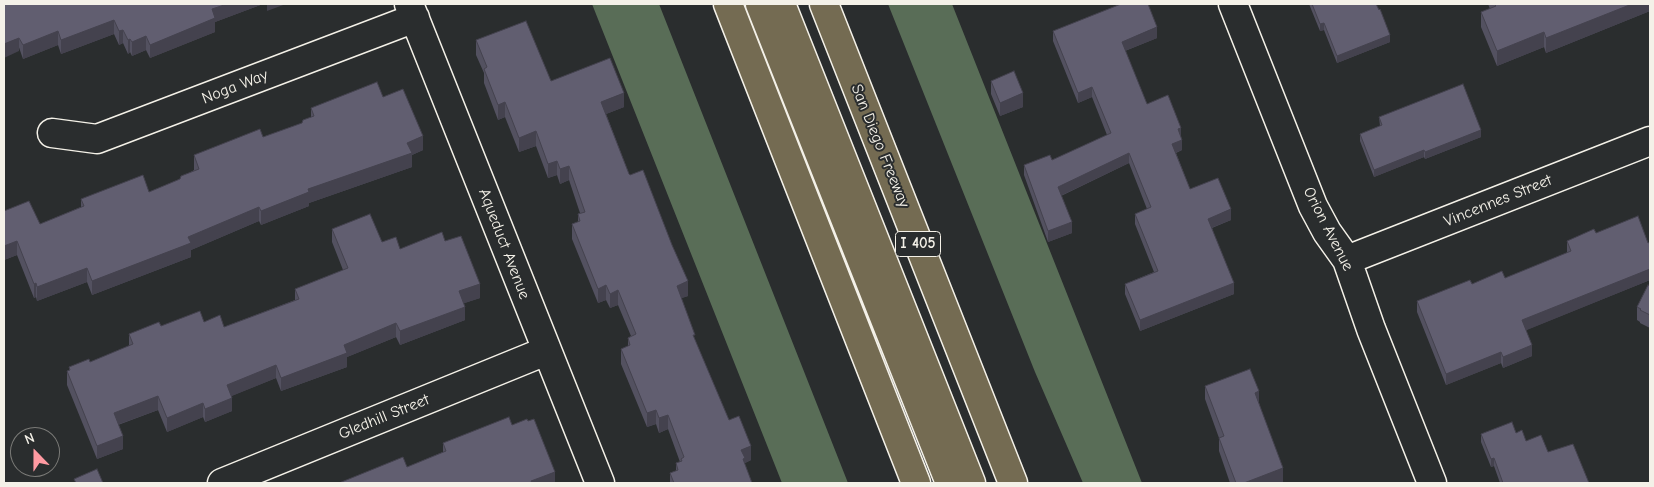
<!DOCTYPE html>
<style>
body{margin:0}
#map{position:relative;width:1654px;height:487px;overflow:hidden;background:#2a2d2e;font-family:"Comic Neue",sans-serif}
canvas{display:block}
.frame{position:absolute;inset:0;border:5px solid #f4f1e8;pointer-events:none}
.north{position:absolute;left:10px;top:427px;width:50px;height:50px;box-sizing:border-box;background:#2a2d2e;border:1px solid #7b7b78;border-radius:50%;rotate:338deg;font-size:14px;font-weight:700;line-height:20px;text-align:center;color:#f4f1e8}
.north::after{content:'';display:block;margin:auto;width:18px;height:22px;background:#ff9aa2;clip-path:polygon(50% 0,100% 100%,50% 72%,0 100%)}
</style>
<div id="map">
<canvas width="1654" height="487"></canvas>
<div class="frame"></div>
<div class="north">N</div>
</div>
<script>
const ctx = document.querySelector('canvas').getContext('2d');
ctx.lineJoin = 'round';
function fill(path, color) {
  ctx.fillStyle = color;
  ctx.fill(path, 'evenodd');
}
function toPath(rows) {
  const path = new Path2D();
  for (const r of rows) {
    path.moveTo(r[0], r[1]);
    for (let i = 2; i < r.length; i += 2) path.lineTo(r[i], r[i + 1]);
  }
  return path;
}
function strokePath(path, color, width, dash) {
  ctx.strokeStyle = color;
  ctx.lineWidth = width;
  ctx.lineCap = dash ? 'butt' : 'round';
  ctx.setLineDash(dash || []);
  ctx.stroke(path);
}
function drawText(font, color, halo, rows, align = 'center') {
  ctx.font = font + ' "Comic Neue",sans-serif';
  ctx.lineWidth = 4;
  ctx.setLineDash([]);
  ctx.textBaseline = 'middle';
  ctx.strokeStyle = halo;
  ctx.fillStyle = color;
  for (const [text, x, y, turn = 0] of rows) {
    ctx.save();
    ctx.translate(x, y);
    ctx.rotate((+turn || 0) * Math.PI / 180);
    ctx.textAlign = isNaN(turn) ? turn : align;
    if (halo) ctx.strokeText(text, 0, 0);
    ctx.fillText(text, 0, 0);
    ctx.restore();
  }
}
fill(toPath([
 [592,4,659,4,848,483,782,483],
 [888,4,952,4,1142,483,1083,483,1035,372]
]), '#596d57');
const minor = toPath([
 [409,4,600,483],
 [1233,4,1313,206,1327,232,1347,260,1371,329,1432,483],
 [52,133,97,139,415,18],
 [1347,260,1650,141],
 [222,483,546,351]
]);
const highway = toPath([
 [728,4,916,483],
 [760,4,950,483],
 [781,4,971,483],
 [824,4,1013,483]
]);
strokePath(minor, '#f4f1e8', 31);
strokePath(highway, '#f4f1e8', 31);
strokePath(minor, '#2a2d2e', 28);
strokePath(highway, '#746b52', 28);
fill(toPath([
 [4,4,263,4,215,22,215,32,150,58,146,50,132,56,130,52,128,54,123,43,119,45,114,34,61,54,58,45,23,59],
 [1309,4,1376,4,1390,42,1337,63,1324,30,1320,31],
 [1488,4,1650,4,1650,11,1546,53,1544,47,1497,66,1481,27,1481,12,1490,9],
 [1053,31,1157,38,1125,51,1147,104,1181,136,1182,150,1176,153,1190,189,1231,220,1212,228,1234,294,1140,331,1125,294,1125,284,1154,272,1135,224,1135,214,1147,209,1129,163,1061,196,1072,233,1048,242,1024,175,1024,165,1052,160,1107,135,1092,97,1078,103,1053,41],
 [476,40,551,81,624,107,606,114,629,174,688,296,681,298,695,340,729,420,751,460,745,463,745,465,752,483,670,483,670,473,676,471,676,463,680,462,668,429,659,433,656,424,647,427,621,364,621,349,628,347,628,338,631,336,618,305,610,308,606,300,598,303,572,239,572,224,578,222,578,214,580,213,569,180,560,184,557,175,548,178,536,146,519,152,505,117,498,120,484,83,484,73,476,55],
 [991,81,1023,107,1000,116,991,94],
 [383,97,423,150,412,155,412,167,309,203,309,206,261,225,259,221,191,250,191,257,92,295,87,282,37,301,36,297,34,298,17,255,4,260,4,211,40,224,81,207,81,199,149,192,180,179,194,170,194,155,263,137,302,123,311,118,311,108],
 [1379,117,1481,137,1425,159,1424,157,1374,177,1360,141,1360,134,1380,126],
 [332,229,382,242,400,249,445,241,480,298,464,303,465,320,400,345,396,337,347,357,347,367,281,391,276,378,231,396,232,411,205,422,203,417,167,432,158,410,118,425,123,449,97,459,67,385,67,371,69,371,69,367,90,362,129,346,129,334,161,326,204,322,224,327,295,300,295,289,343,270,332,242],
 [1596,233,1650,280,1526,330,1532,356,1503,368,1501,363,1446,385,1417,312,1417,301,1472,284,1505,278,1567,253,1567,241],
 [1650,286,1650,328,1640,323,1640,322,1637,320,1637,307],
 [1205,386,1259,403,1283,482,1279,483,1230,483,1219,451,1219,438,1205,399],
 [512,425,555,483,407,467,443,452,443,443],
 [1516,433,1526,441,1548,452,1589,483,1500,483,1494,466,1491,467,1481,442,1481,434]
]), '#535160');
fill(toPath([
 [227,4,263,4,215,22,215,32,150,58,150,45,212,9],
 [267,4,286,4,267,11],
 [1632,4,1650,4,1650,11,1546,53,1546,38],
 [114,20,114,34,61,54,61,40],
 [1324,23,1324,30,1320,31,1320,24],
 [1157,27,1157,38,1122,52,1122,42],
 [123,30,123,43,119,45,119,31],
 [58,31,58,45,23,59,23,45],
 [1544,32,1544,47,1497,66,1497,51],
 [1390,35,1390,42,1337,63,1337,56],
 [146,36,146,50,132,56,132,42],
 [19,38,19,51,4,58,4,44],
 [130,39,130,52,128,54,128,40],
 [1092,87,1092,97,1078,103,1078,93],
 [624,93,624,107,601,116,601,102],
 [1023,93,1023,107,1000,116,1000,103],
 [505,102,505,117,498,120,498,105],
 [1181,128,1181,138,1178,129],
 [1481,130,1481,137,1425,159,1425,152],
 [536,131,536,146,519,152,519,138],
 [423,136,423,150,412,155,412,167,309,203,309,206,261,225,261,211,407,143],
 [1182,140,1182,150,1172,154,1172,144],
 [1424,150,1424,157,1374,177,1374,170],
 [1129,153,1129,163,1058,197,1058,187],
 [557,161,557,175,548,178,548,164],
 [569,166,569,180,560,184,560,169],
 [259,207,259,221,191,250,191,257,92,295,92,281,188,237],
 [1231,209,1231,220,1208,229,1208,219],
 [1072,222,1072,233,1048,242,1048,231],
 [17,241,17,255,4,260,4,246],
 [87,268,87,282,37,301,37,287],
 [1650,269,1650,280,1522,332,1522,320],
 [688,281,688,296,677,300,677,286],
 [36,283,36,297,34,298,34,284],
 [1234,283,1234,294,1140,331,1140,320],
 [480,284,480,298,459,305,459,291],
 [606,285,606,300,598,303,598,289],
 [618,290,618,305,610,308,610,294],
 [465,307,465,320,400,345,400,331],
 [396,323,396,337,347,357,347,367,281,391,281,378,344,345],
 [1532,345,1532,356,1503,368,1503,357],
 [1501,352,1501,363,1446,385,1446,374],
 [276,365,276,378,227,398,227,385],
 [1259,391,1259,405,1255,393],
 [158,396,158,410,114,426,114,413],
 [232,398,232,411,205,422,205,409],
 [203,403,203,417,167,432,167,418],
 [656,410,656,424,647,427,647,413],
 [668,415,668,429,659,433,659,418],
 [123,436,123,449,97,459,97,446],
 [751,446,751,460,745,463,745,473,741,450],
 [1494,458,1494,466,1491,467,1491,459],
 [1283,468,1283,482,1279,483,1244,483],
 [555,472,555,483,531,483,531,481]
]), '#44424e');
const building = toPath([
 [4,4,227,4,212,9,215,18,150,45,146,36,132,42,130,39,128,40,123,30,119,31,114,20,61,40,58,31,23,45,19,38,4,44,4,4],
 [1121,4,1148,4,1157,27,1122,42,1147,104,1168,95,1181,128,1178,129,1182,140,1172,144,1190,189,1218,178,1231,209,1208,219,1234,283,1140,320,1125,284,1158,271,1135,214,1151,207,1129,153,1058,187,1072,222,1048,231,1024,165,1050,155,1052,160,1111,133,1092,87,1078,93,1053,31,1121,4],
 [1312,4,1376,4,1379,10,1380,9,1390,35,1337,56,1324,23,1320,24,1312,4],
 [1494,4,1632,4,1546,38,1544,32,1497,51,1481,12,1496,6,1494,4],
 [526,21,551,81,610,58,624,93,601,102,629,174,630,175,643,170,672,245,688,281,677,286,695,335,693,335,729,420,739,416,751,446,741,450,745,458,743,459,752,483,674,483,670,473,678,470,676,463,682,461,681,459,684,457,668,415,659,418,656,410,647,413,621,349,630,345,628,338,636,334,618,290,610,294,606,285,598,289,572,224,580,221,578,214,585,212,569,166,560,169,557,161,548,164,536,131,519,138,505,102,498,105,484,69,487,67,476,40,526,21],
 [1014,71,1023,93,1000,103,991,81,1014,71],
 [377,82,383,97,403,89,423,136,407,143,412,153,308,189,309,192,261,211,259,207,188,237,191,243,92,281,87,268,37,287,36,283,34,284,17,241,4,246,4,211,29,201,40,224,84,206,81,199,143,175,149,192,180,179,181,176,199,169,194,155,260,129,263,137,302,123,303,120,314,116,311,108,377,82],
 [1463,84,1481,130,1425,152,1424,150,1374,170,1360,134,1382,125,1379,117,1463,84],
 [370,214,382,242,396,237,400,249,442,232,445,241,461,236,480,284,459,291,465,307,400,331,396,323,344,345,347,353,281,378,276,365,227,385,232,398,205,409,203,403,167,418,158,396,114,413,123,436,97,446,67,371,70,370,69,367,89,359,90,362,133,344,129,334,159,322,161,326,200,311,204,322,220,315,224,327,299,299,295,289,348,268,332,229,370,214],
 [1638,216,1648,243,1650,242,1650,269,1522,320,1532,345,1503,357,1501,352,1446,374,1417,301,1470,280,1472,284,1502,271,1505,278,1571,251,1567,241,1594,229,1596,233,1638,216],
 [1648,285,1650,286,1650,315,1640,310,1641,309,1637,307,1648,285],
 [1250,369,1259,391,1255,393,1283,468,1244,483,1236,483,1219,438,1224,436,1205,386,1250,369],
 [509,417,512,425,527,419,528,421,534,419,555,472,531,481,532,483,339,483,403,457,407,467,446,451,443,443,509,417],
 [1512,422,1516,433,1522,430,1526,441,1541,435,1548,452,1573,444,1589,483,1503,483,1494,458,1491,459,1481,434,1512,422],
 [97,469,103,483,76,483,74,479,97,469]
]);
fill(building, '#615e70');
strokePath(building, '#44424e', 1);
for (const [x, y, w] of [
 [918,244,45]
]) {
  const box = new Path2D();
  box.roundRect(x - w / 2, y - 12.5, w, 25, 4);
  ctx.fillStyle = '#2a2d2e';
  ctx.fill(box);
  strokePath(box, '#f4f1e8', 1);
}
drawText('bold 15px', '#f4f1e8', null, [
 ["I 405",918,244]
]);
drawText('16px', '#f4f1e8', '#2a2d2e', [
 ["Noga Way",235,87,-21],
 ["San Diego Freeway",880,146,68],
 ["Vincennes Street",1498,201,-22],
 ["Orion Avenue",1328,229,63],
 ["Aqueduct Avenue",504,244,69],
 ["Gledhill Street",384,417,-22]
]);
</script>
